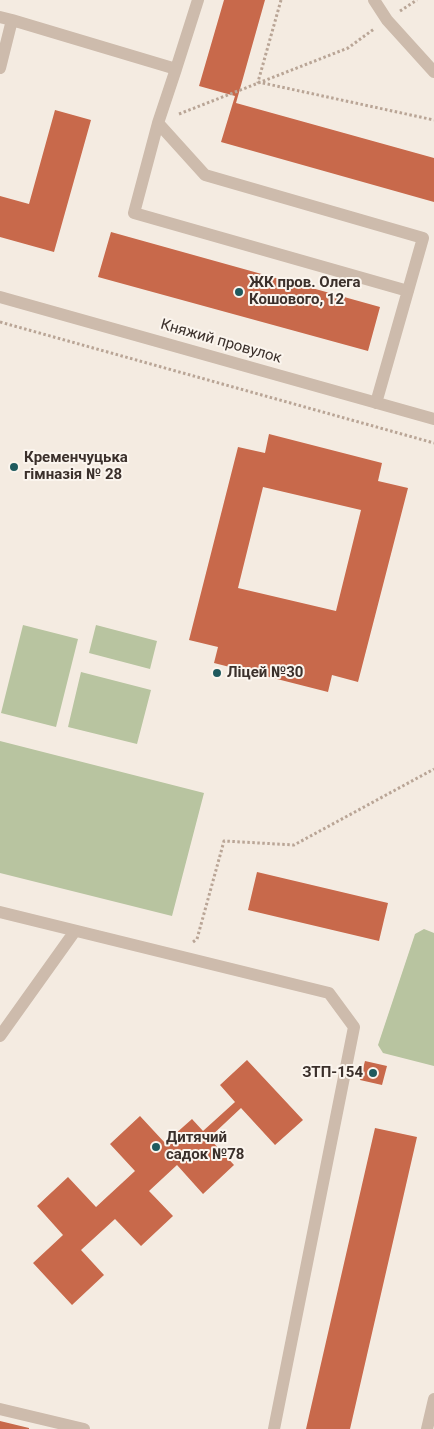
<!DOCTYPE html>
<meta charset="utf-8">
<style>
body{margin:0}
canvas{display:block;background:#f4ebe1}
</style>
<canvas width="434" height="1429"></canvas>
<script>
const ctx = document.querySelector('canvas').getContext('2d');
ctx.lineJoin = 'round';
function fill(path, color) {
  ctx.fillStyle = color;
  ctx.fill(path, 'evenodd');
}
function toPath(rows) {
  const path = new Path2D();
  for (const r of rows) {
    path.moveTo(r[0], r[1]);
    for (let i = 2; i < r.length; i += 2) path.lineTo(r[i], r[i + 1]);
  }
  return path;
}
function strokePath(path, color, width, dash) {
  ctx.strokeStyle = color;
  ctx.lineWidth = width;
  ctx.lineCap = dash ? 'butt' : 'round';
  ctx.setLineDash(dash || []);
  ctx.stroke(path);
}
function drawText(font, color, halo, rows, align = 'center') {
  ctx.font = font + ' Roboto,sans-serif';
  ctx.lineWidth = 4;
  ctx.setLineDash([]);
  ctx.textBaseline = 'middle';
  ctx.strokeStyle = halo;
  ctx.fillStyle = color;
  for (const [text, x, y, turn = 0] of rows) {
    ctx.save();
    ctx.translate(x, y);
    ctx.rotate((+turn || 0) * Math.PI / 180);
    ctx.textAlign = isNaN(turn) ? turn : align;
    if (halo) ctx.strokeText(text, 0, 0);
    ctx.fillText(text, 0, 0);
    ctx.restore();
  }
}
fill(toPath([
 [23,625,78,639,56,727,1,713],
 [96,625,157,641,150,669,89,653],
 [81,672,151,690,137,744,68,727],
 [0,741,204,793,172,916,0,873],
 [424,929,434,933,434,1066,383,1053,378,1045,415,934]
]), '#b8c4a0');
fill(toPath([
 [224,0,265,0,236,103,434,158,434,202,221,142,235,96,199,86],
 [55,110,91,120,54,252,0,237,0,196,29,204],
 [111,232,380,307,368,351,98,277],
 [269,434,382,463,378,481,408,488,358,682,332,675,328,692,214,663,218,647,189,640,238,447,265,453],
 [263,487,361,510,336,611,238,588],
 [257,872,388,903,379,941,248,910],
 [247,1060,303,1120,275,1145,241,1108,209,1138,234,1165,203,1194,177,1165,149,1191,173,1216,141,1246,115,1219,81,1250,104,1275,72,1305,33,1263,63,1235,37,1206,68,1177,96,1207,135,1171,110,1144,140,1116,165,1143,192,1119,203,1131,235,1102,220,1085],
 [365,1061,387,1066,382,1085,360,1080],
 [375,1128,417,1137,350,1429,306,1429],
 [0,1421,29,1428,29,1429,0,1429]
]), '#c8694b');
strokePath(toPath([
 [281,0,258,82,434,120],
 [400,11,417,0],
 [179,114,348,48,374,29],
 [0,322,434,443],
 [193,942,197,939,224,841,294,845,434,769]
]), '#b9a596', 3, [2.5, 2.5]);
strokePath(toPath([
 [374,0,387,20,434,72],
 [0,17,12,20,0,68],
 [12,20,176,69,198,0],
 [176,69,158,123,205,175,423,238,376,403],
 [158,123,134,213,408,291],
 [0,297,434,419],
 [0,912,329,993,354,1027,274,1429],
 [0,1036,75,931],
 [0,1409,84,1429],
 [427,1429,434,1399]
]), '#cdbbac', 12);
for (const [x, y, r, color] of [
 [239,292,5,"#1f5a5e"],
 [14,467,5,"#1f5a5e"],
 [217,673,5,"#1f5a5e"],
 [373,1073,5,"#1f5a5e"],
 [156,1147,5,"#1f5a5e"]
]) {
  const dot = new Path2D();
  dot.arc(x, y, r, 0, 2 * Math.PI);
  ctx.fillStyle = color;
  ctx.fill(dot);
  strokePath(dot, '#fbf5ee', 2);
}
drawText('bold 15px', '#3b302b', '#fbf5ee', [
 ["ЖК пров. Олега",249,283],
 ["Кошового, 12",249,300],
 ["Кременчуцька",24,458],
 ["гімназія № 28",24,475],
 ["Ліцей №30",227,673],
 ["ЗТП-154",363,1073,"right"],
 ["Дитячий",166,1138],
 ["садок №78",166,1155]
], 'left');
drawText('15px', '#3b302b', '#fbf5ee', [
 ["Княжий провулок",221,342,16]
]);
</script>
